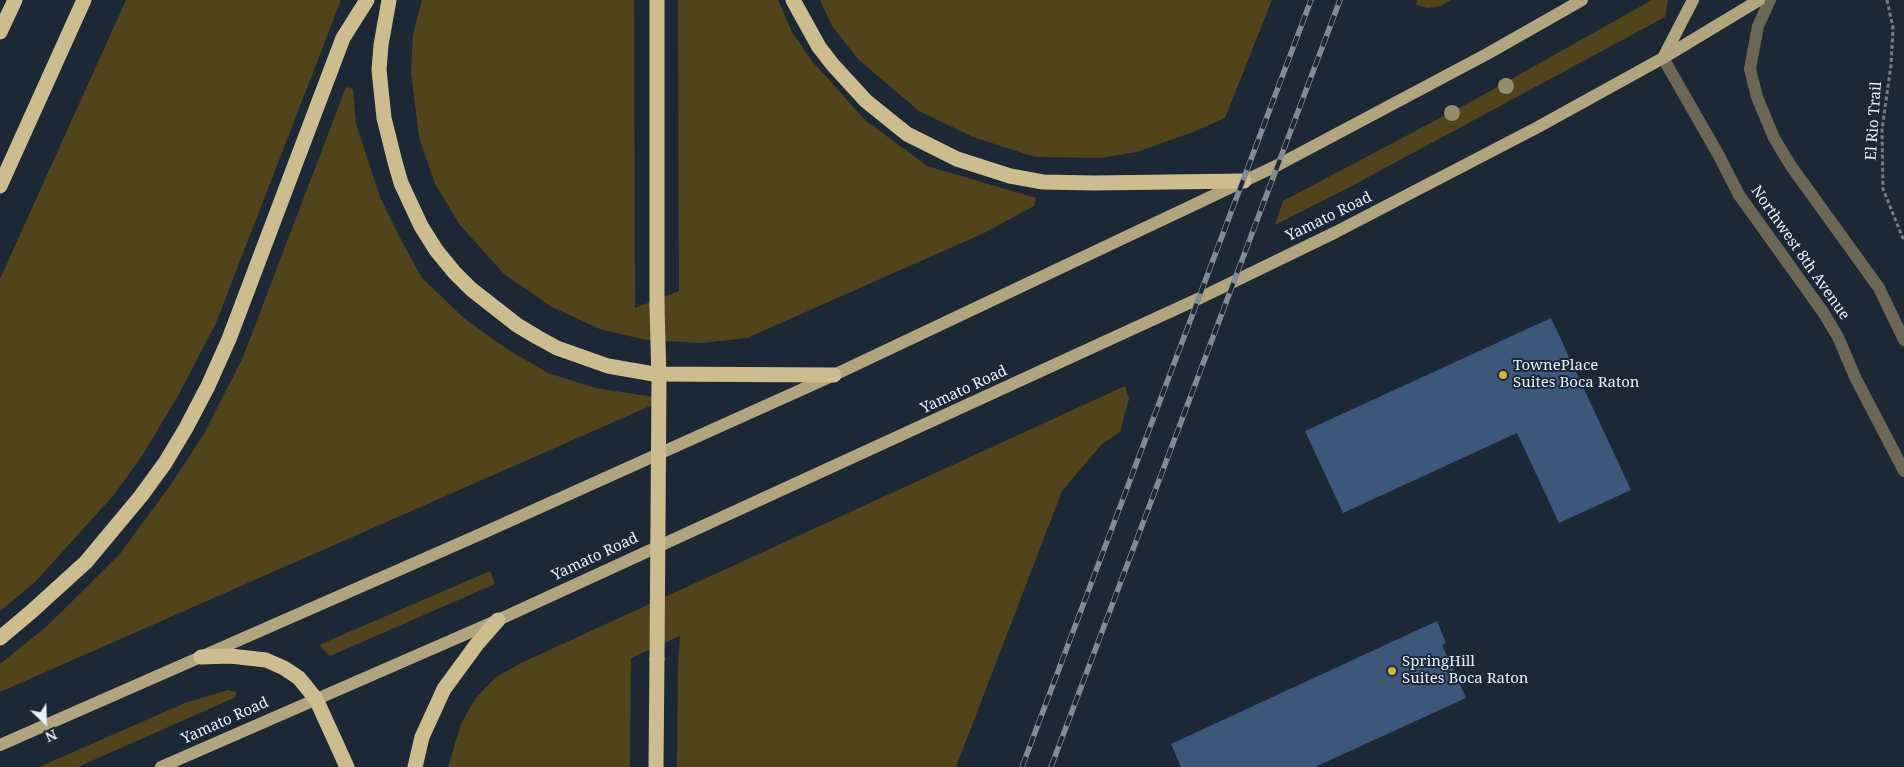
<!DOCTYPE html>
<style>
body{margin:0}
#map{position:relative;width:1904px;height:767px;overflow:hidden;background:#1d2837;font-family:"Noto Serif",serif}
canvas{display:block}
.north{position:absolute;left:20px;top:697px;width:50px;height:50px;-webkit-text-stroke:4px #1d2837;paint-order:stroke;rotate:156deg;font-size:14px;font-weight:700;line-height:20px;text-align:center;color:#e7eff9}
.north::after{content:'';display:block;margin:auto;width:18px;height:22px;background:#e7eff9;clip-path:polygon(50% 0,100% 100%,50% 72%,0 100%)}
</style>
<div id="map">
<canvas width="1904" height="767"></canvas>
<div class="north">N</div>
</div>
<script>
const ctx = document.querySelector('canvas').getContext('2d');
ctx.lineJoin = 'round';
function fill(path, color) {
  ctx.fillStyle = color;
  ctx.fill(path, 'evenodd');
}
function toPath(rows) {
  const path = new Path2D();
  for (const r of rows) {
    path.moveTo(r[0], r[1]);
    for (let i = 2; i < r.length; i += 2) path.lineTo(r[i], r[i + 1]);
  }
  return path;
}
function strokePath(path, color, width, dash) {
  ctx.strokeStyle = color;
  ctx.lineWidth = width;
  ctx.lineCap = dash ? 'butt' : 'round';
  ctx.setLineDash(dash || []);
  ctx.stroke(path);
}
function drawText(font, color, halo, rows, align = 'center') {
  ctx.font = font + ' "Noto Serif",serif';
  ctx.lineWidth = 4;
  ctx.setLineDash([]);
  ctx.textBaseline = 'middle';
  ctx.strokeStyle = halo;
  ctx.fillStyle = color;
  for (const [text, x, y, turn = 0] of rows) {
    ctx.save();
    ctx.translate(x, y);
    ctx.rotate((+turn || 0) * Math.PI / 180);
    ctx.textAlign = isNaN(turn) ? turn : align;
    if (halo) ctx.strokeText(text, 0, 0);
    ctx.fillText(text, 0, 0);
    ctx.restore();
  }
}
fill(toPath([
 [126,0,341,0,216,323,179,394,142,456,113,496,35,582,0,611,0,279],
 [422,0,634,0,635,308,679,291,678,0,778,0,792,32,811,60,865,120,927,166,1036,198,1034,206,984,233,747,338,702,343,646,340,600,329,552,307,504,274,460,225,435,184,419,137,411,72,413,35],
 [820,0,1272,0,1225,118,1193,132,1137,152,1100,158,1035,157,973,137,919,111,859,60,832,26],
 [1417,0,1451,0,1441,6,1427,8,1416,5],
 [1652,0,1668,0,1665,17,1348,188,1275,225,1283,201,1474,100],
 [346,87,353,89,356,124,380,197,400,238,422,278,465,319,507,349,548,373,596,388,666,399,0,692,0,664,46,627,119,555,172,483,205,432,243,357],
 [1125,386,1129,399,1120,432,1102,444,1062,491,956,767,677,767,678,667,680,636,631,658,630,767,448,767,461,724,475,699,496,677,521,663],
 [490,571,495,584,330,656,319,645],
 [228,690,236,692,236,697,78,767,39,767,185,703]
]), '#51441b');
fill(toPath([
 [1551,318,1631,490,1559,523,1517,433,1343,513,1305,431],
 [1437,621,1446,643,1442,645,1466,698,1315,767,1181,767,1171,744]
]), '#3c5779');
strokePath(toPath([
 [1887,0,1893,28,1891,65,1882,130,1883,189,1904,241]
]), '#727b88', 3, [4, 2.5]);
strokePath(toPath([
 [1770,0,1758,26,1750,69,1757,97,1774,138,1791,166,1879,288,1904,340],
 [1663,58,1718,154,1739,195,1823,312,1838,337,1855,377,1904,471]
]), '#6c6654', 12);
strokePath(toPath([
 [1663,58,1693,0],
 [0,745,483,533,834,375,1278,165,1487,54,1582,0],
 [161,767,498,620,1200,298,1336,232,1538,127,1663,58,1759,0]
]), '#b1a57e', 12);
strokePath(toPath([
 [389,0,381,45,379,70,384,118,395,162,401,183,421,226,436,250,454,272,471,289,517,325,537,337,557,348,608,366,654,374,834,375],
 [657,0,657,306],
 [793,0,819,47,833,65,866,101,907,134,957,159,1010,176,1043,182,1094,183,1244,181],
 [0,32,15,0],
 [0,186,84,0],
 [0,638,31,612,86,562,141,496,165,463,186,428,208,386,229,339,343,38,367,0],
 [201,657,230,656,266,660,284,668,299,678,316,699,347,767],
 [415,767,422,737,444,689,477,644,498,620],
 [656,767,657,659]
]), '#cdbd8e', 15);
const rail = toPath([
 [1022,767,1311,0],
 [1051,767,1340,0]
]);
strokePath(rail, '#818a97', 5.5);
strokePath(rail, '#1d2837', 4, [11]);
strokePath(toPath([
 [657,306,659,380,657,659]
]), '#cdbd8e', 15);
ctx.fillStyle = '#948c6a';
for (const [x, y] of [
 [1506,86],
 [1452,113]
]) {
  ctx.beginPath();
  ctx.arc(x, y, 8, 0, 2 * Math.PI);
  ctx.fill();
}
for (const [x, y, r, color] of [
 [1503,375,5,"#d9b434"],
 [1392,671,5,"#d9b434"]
]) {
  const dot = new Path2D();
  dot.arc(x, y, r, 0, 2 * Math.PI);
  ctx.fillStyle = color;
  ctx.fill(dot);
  strokePath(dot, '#1d2837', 2);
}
drawText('15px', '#e7eff9', '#1d2837', [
 ["El Rio Trail",1874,121,-86],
 ["Yamato Road",1329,217,-26],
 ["Northwest 8th Avenue",1800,253,55],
 ["Yamato Road",964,390,-25],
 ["Yamato Road",595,557,-25],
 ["Yamato Road",225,721,-24]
]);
drawText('15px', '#e7eff9', '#1d2837', [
 ["TownePlace",1513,366],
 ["Suites Boca Raton",1513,383],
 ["SpringHill",1402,662],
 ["Suites Boca Raton",1402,679]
], 'left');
</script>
